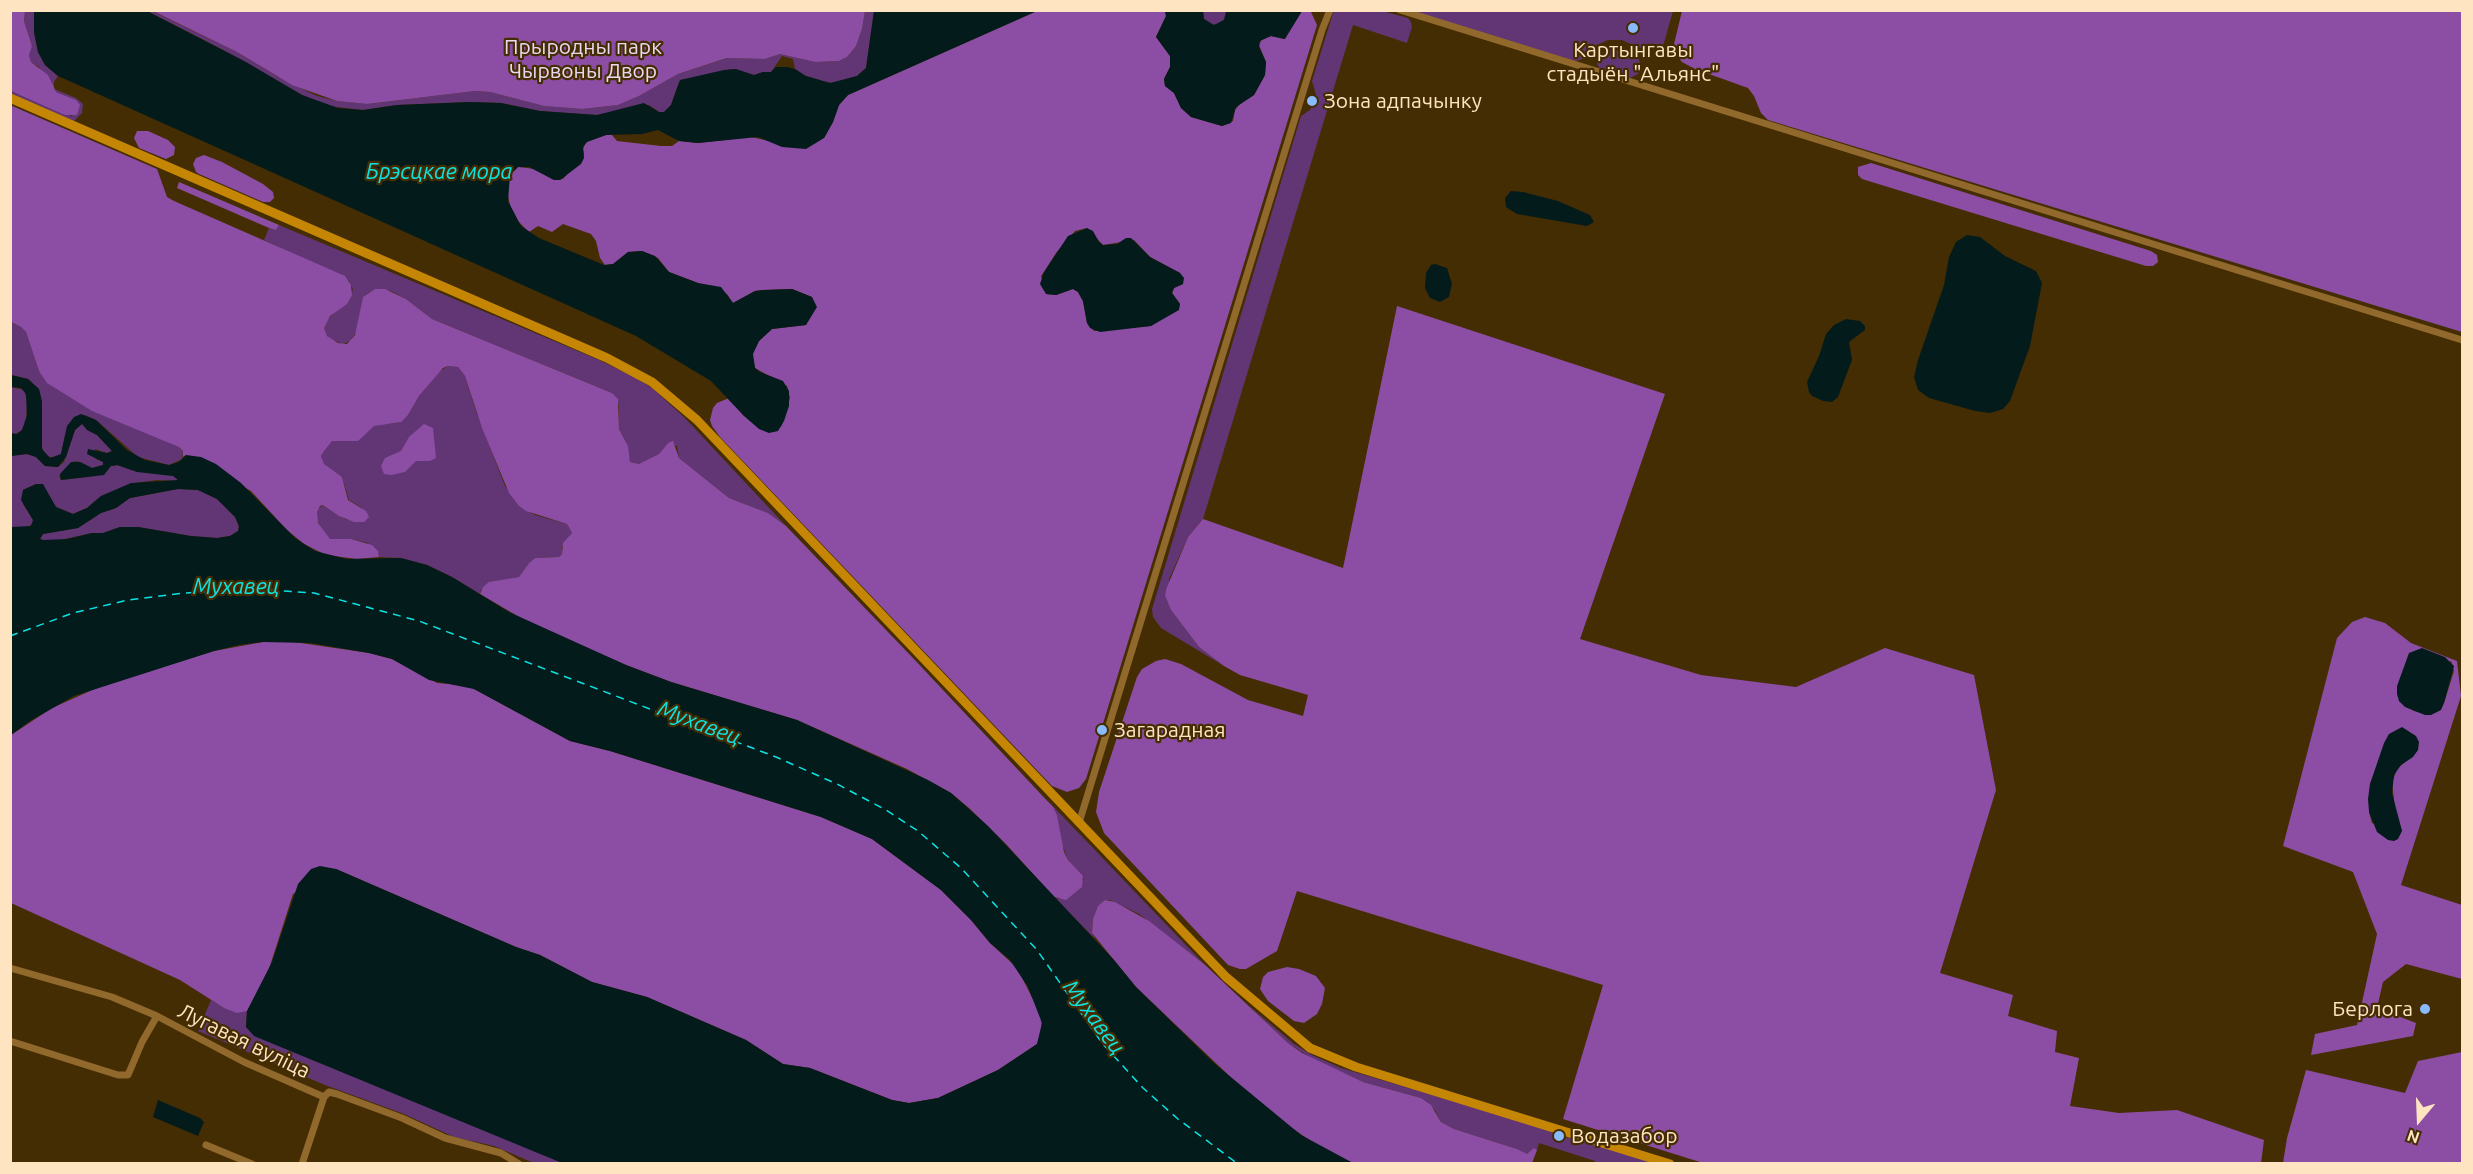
<!DOCTYPE html>
<meta charset="utf-8">
<style>
body{margin:0}
#map{position:relative;width:2473px;height:1174px;overflow:hidden;background:#452d03;font-family:Ubuntu,sans-serif}
canvas{display:block}
.frame{position:absolute;inset:0;border:12px solid #fee4c1;pointer-events:none}
.north{position:absolute;left:2389px;top:1090px;width:60px;height:60px;-webkit-text-stroke:4px #452d03;paint-order:stroke;rotate:199deg;font-size:16px;font-weight:700;line-height:24px;text-align:center;color:#fee4c1}
.north::after{content:'';display:block;margin:auto;width:21px;height:27px;background:#fee4c1;clip-path:polygon(50% 0,100% 100%,50% 72%,0 100%)}
</style>
<div id="map">
<canvas width="2473" height="1174"></canvas>
<div class="frame"></div>
<div class="north">N</div>
</div>
<script>
const ctx = document.querySelector('canvas').getContext('2d');
ctx.lineJoin = 'round';
function fill(path, color) {
  ctx.fillStyle = color;
  ctx.fill(path, 'evenodd');
}
function toPath(rows) {
  const path = new Path2D();
  for (const r of rows) {
    path.moveTo(r[0], r[1]);
    for (let i = 2; i < r.length; i += 2) path.lineTo(r[i], r[i + 1]);
  }
  return path;
}
function strokePath(path, color, width, dash) {
  ctx.strokeStyle = color;
  ctx.lineWidth = width;
  ctx.lineCap = dash ? 'butt' : 'round';
  ctx.setLineDash(dash || []);
  ctx.stroke(path);
}
function drawText(font, color, halo, rows, align = 'center') {
  ctx.font = font + ' Ubuntu,sans-serif';
  ctx.lineWidth = 4.5;
  ctx.setLineDash([]);
  ctx.textBaseline = 'middle';
  ctx.strokeStyle = halo;
  ctx.fillStyle = color;
  for (const [text, x, y, turn = 0] of rows) {
    ctx.save();
    ctx.translate(x, y);
    ctx.rotate((+turn || 0) * Math.PI / 180);
    ctx.textAlign = isNaN(turn) ? turn : align;
    if (halo) ctx.strokeText(text, 0, 0);
    ctx.fillText(text, 0, 0);
    ctx.restore();
  }
}
fill(toPath([
 [1203,10,1226,11,1226,17,1218,25,1210,24,1204,19],
 [1334,10,1382,11,1408,18,1411,22,1412,27,1407,43,1353,25,1203,519,1188,537,1169,579,1171,610,1199,647,1224,666,1161,628,1153,617,1152,609,1301,116,1310,110,1316,95,1312,81],
 [25,11,34,11,34,32,38,52,45,65,58,76,54,82,54,89,76,98,83,104,82,113,73,122,11,94,11,91,72,116,76,100,56,92,39,67,31,62,29,55,32,46,24,21],
 [147,11,152,11,237,52,278,77,317,96,337,101,367,104,475,91,490,92,544,106,582,109,618,105,639,96,678,74,728,58,765,59,780,54,815,62,839,61,847,57,856,46,862,29,865,11,874,11,866,68,857,76,834,83,826,82,803,75,795,69,793,59,782,56,771,72,763,72,754,75,731,69,692,79,683,79,679,82,671,105,664,112,659,112,649,105,597,115,540,111,501,103,470,102,397,105,363,110,328,106,302,95,229,53],
 [1411,11,1673,11,1662,50,1639,48,1622,40,1608,40,1595,46,1583,59,1575,61],
 [1609,48,1638,56,1641,66,1638,74,1630,78,1600,69,1597,64,1597,57],
 [279,225,599,360,634,377,652,388,684,417,786,526,768,513,729,498,679,458,677,446,668,443,659,454,643,463,639,464,630,462,626,442,619,429,619,405,612,393,432,319,406,299,391,291,375,289,363,297,357,331,350,341,343,344,330,339,324,332,325,323,353,290,351,285,349,281,264,240,269,228,276,230],
 [10,322,21,327,26,332,39,371,179,447,183,451,182,459,169,465,138,457,96,420,85,415,65,435,61,454,54,458,47,456,44,453,41,444,42,402,39,389,28,379,11,375],
 [448,366,458,367,465,376,476,411,505,486,519,506,535,515,567,524,572,533,562,547,562,554,559,557,535,558,529,563,519,577,493,582,481,590,480,594,452,577,427,565,401,558,379,557,379,554,368,543,351,539,330,539,323,532,316,518,318,509,323,505,345,519,359,522,362,508,349,500,342,477,327,468,322,461,321,455,328,444,332,441,342,440,379,424,396,423,408,415,419,396,440,371],
 [11,387,24,390,27,400,26,422,22,430,14,435,11,433],
 [82,424,88,430,97,435,112,451,107,453,95,449,96,459,103,462,103,465,92,468,80,462,74,461,59,476,61,480,95,476,111,466,121,465,128,469,173,476,177,478,177,481,157,480,135,483,101,496,87,508,73,514,56,507,49,496,36,484,23,490,23,504,33,520,33,523,28,527,11,527,10,456,27,454,36,457,45,466,58,467,64,462,75,430],
 [178,489,198,490,217,499,235,517,239,527,238,531,230,536,217,538,191,536,138,527,120,527,103,533,92,533,60,540,43,540,40,539,43,534,78,528,101,513,116,508,130,498],
 [1048,801,1204,964,1139,914,1110,900,1105,900,1098,907,1093,919,1092,933,1095,939,1054,897,1058,899,1084,879,1068,860,1062,844,1057,815],
 [211,1000,224,1008,247,1011,246,1027,564,1163,534,1163,494,1146,454,1137,404,1114,325,1085,198,1031],
 [1248,1005,1294,1044,1312,1055,1341,1068,1548,1129,1554,1134,1565,1138,1572,1137,1654,1163,1595,1163,1595,1161,1539,1143,1537,1150,1534,1148,1527,1155,1517,1149,1454,1129,1441,1122,1435,1110,1421,1098,1363,1082,1317,1062,1288,1043]
]), '#623674');
fill(toPath([
 [11,10,25,11,24,21,32,46,29,55,31,62,48,75,56,92,76,100,80,105,77,115,65,115,11,91],
 [153,11,152,11,865,11,862,29,856,46,847,57,839,61,815,62,780,54,765,59,727,58,678,74,639,96,618,105,582,109,544,106,490,92,475,91,367,104,337,101,292,85,237,52],
 [1037,11,1165,11,1166,16,1156,37,1170,56,1170,67,1164,79,1165,86,1174,93,1181,108,1191,117,1222,126,1233,121,1235,110,1240,104,1254,95,1265,75,1266,62,1259,45,1262,39,1271,36,1284,39,1302,11,1311,12,1317,25,1086,779,1079,788,1067,792,1052,786,720,437,712,426,710,420,713,408,717,403,729,398,744,416,781,427,790,398,787,386,755,368,752,354,759,341,772,329,806,325,812,297,792,289,763,290,755,291,733,303,727,294,669,272,658,258,642,251,628,252,613,264,605,265,600,258,596,241,591,234,563,224,552,232,538,226,529,232,516,219,511,210,507,191,510,175,518,167,535,169,554,180,563,179,584,155,583,149,586,142,606,135,612,135,617,141,661,146,672,146,679,141,698,143,751,137,769,141,824,138,833,122,839,105,848,95],
 [1087,228,1103,245,1134,240,1150,257,1180,273,1183,284,1174,288,1172,293,1180,304,1151,326,1094,331,1087,323,1083,301,1078,292,1073,289,1056,295,1046,294,1041,276,1044,272,1056,253,1075,231],
 [1682,11,2462,11,2462,332,1768,120,1761,113,1754,96,1748,88,1695,69,1682,62,1678,57,1674,44],
 [10,105,157,169,167,197,174,201,345,276,351,285,352,295,347,304,330,316,324,328,327,336,338,343,347,344,355,335,363,297,375,289,385,289,406,299,432,319,612,393,618,399,619,429,628,446,630,462,639,464,659,454,668,443,673,441,679,458,729,498,768,513,786,526,912,657,1053,807,1057,815,1064,852,1068,860,1083,876,1082,887,1066,900,1054,897,1005,843,969,808,951,793,907,769,797,720,671,682,626,665,526,621,480,594,483,587,489,582,519,577,529,563,535,558,559,557,562,554,563,543,572,533,567,524,526,511,519,506,509,493,482,428,465,376,458,367,448,366,443,368,419,396,408,415,401,422,374,426,358,441,332,441,324,451,321,456,324,464,342,477,348,500,366,511,369,517,364,522,354,522,339,516,323,505,320,506,317,512,318,523,330,539,351,539,372,545,378,551,379,557,357,559,326,555,304,544,286,529,251,491,186,455,183,457,183,451,179,447,92,411,47,383,39,371,26,332,21,327,11,322],
 [137,131,148,131,168,140,175,147,174,155,166,159,139,148,134,138],
 [204,155,222,162,263,184,273,192,274,198,270,202,263,202,199,174,196,172,193,164,196,158],
 [1871,163,2151,251,2157,255,2158,262,2153,266,2146,266,1862,179,1858,175,1858,167],
 [179,182,279,225,276,230,269,228,177,188],
 [1397,306,1665,394,1580,639,1701,675,1796,687,1885,648,1974,675,1996,790,1940,973,2013,995,2008,1016,2057,1031,2055,1052,2079,1058,2070,1106,2119,1113,2177,1110,2264,1140,2261,1163,1703,1163,1563,1119,1603,985,1297,891,1277,951,1246,969,1240,969,1228,965,1104,833,1096,812,1099,792,1137,677,1142,669,1156,661,1165,659,1181,664,1248,700,1303,716,1308,695,1240,675,1224,666,1199,647,1171,610,1165,595,1167,587,1188,537,1203,519,1343,568],
 [424,424,433,428,436,458,430,461,416,461,405,472,391,475,384,474,381,466,385,458,401,451,409,437],
 [2365,617,2385,623,2411,643,2457,661,2461,696,2401,885,2462,905,2462,979,2406,964,2383,982,2377,1008,2416,1023,2413,1036,2311,1055,2315,1034,2357,1025,2377,934,2353,872,2283,846,2337,638,2352,622],
 [2451,661,2454,671,2444,703,2431,715,2414,711,2399,701],
 [2389,734,2418,750,2397,769,2392,783,2395,808,2402,831,2372,823,2369,812,2370,784],
 [287,641,369,653,392,659,437,683,463,685,474,689,570,741,610,751,821,817,872,839,941,890,971,920,990,943,1017,968,1041,1015,1042,1031,1037,1044,998,1070,938,1098,909,1103,892,1100,810,1068,783,1064,746,1040,647,997,592,982,540,955,516,947,336,869,293,894,268,972,247,1011,237,1013,224,1008,180,980,11,903,11,735,52,708,99,687,214,651,263,642],
 [1105,900,1115,902,1149,921,1204,964,1288,1043,1302,1053,1363,1082,1421,1098,1431,1105,1441,1122,1454,1129,1517,1149,1527,1154,1534,1148,1537,1150,1532,1163,1353,1163,1321,1148,1279,1119,1240,1086,1136,987,1092,933,1093,919,1098,906],
 [1287,967,1299,969,1316,976,1325,988,1322,1004,1317,1014,1304,1023,1294,1021,1268,1001,1260,989,1263,977,1268,972],
 [2462,1052,2462,1163,2283,1163,2287,1138,2306,1070,2405,1093,2418,1061]
]), '#8c4ea5');
fill(toPath([
 [34,11,147,11,246,62,302,95,338,108,363,110,397,105,470,102,501,103,540,111,597,115,644,103,659,112,664,112,671,105,680,80,724,70,736,69,754,75,763,72,771,72,776,67,787,67,795,69,806,76,830,83,857,76,866,68,874,11,1037,11,848,95,839,105,833,122,824,138,806,149,782,147,758,137,698,143,679,141,658,130,642,134,606,135,587,142,583,147,584,158,581,164,560,180,554,180,529,167,518,167,510,175,508,201,521,226,539,238,604,265,613,264,628,252,642,251,655,256,669,272,698,283,721,287,733,303,755,291,763,290,792,289,812,297,817,307,806,325,772,329,759,341,753,354,755,368,760,372,783,381,789,391,789,406,784,421,778,431,769,433,759,429,744,416,711,381,636,336,58,76,45,65,38,52,34,32],
 [1165,11,1203,11,1204,19,1214,25,1224,20,1226,11,1302,11,1285,39,1271,36,1260,41,1259,47,1266,62,1265,75,1254,95,1236,107,1231,123,1222,126,1191,117,1181,108,1174,93,1165,86,1164,79,1170,67,1170,56,1156,37,1166,16],
 [1511,191,1523,192,1558,201,1590,215,1594,222,1587,226,1517,214,1506,207,1505,198],
 [1087,228,1093,231,1099,242,1103,245,1117,244,1126,238,1131,238,1150,257,1180,273,1184,278,1183,284,1174,288,1172,293,1180,304,1179,310,1151,326,1100,332,1090,328,1087,323,1083,301,1078,292,1073,289,1056,295,1046,294,1040,284,1044,272,1068,236],
 [1967,235,1980,237,2005,256,2036,271,2042,283,2030,346,2010,401,2003,409,1990,413,1975,411,1929,398,1918,390,1914,377,1918,360,1944,285,1949,257,1956,242],
 [1435,264,1447,268,1452,284,1449,297,1440,302,1430,298,1425,288,1426,273,1431,265],
 [1846,319,1860,321,1865,326,1865,330,1849,342,1852,360,1838,397,1832,402,1823,401,1812,396,1809,392,1807,382,1819,356,1826,334,1834,325],
 [11,375,28,379,39,389,42,402,42,449,50,458,61,454,67,426,74,417,81,414,96,420,127,450,145,460,169,465,179,462,186,455,201,457,216,464,241,483,295,538,315,551,347,559,401,558,427,565,452,577,509,612,626,665,671,682,797,720,928,780,951,793,988,826,1114,960,1136,987,1215,1064,1301,1135,1353,1163,1135,1162,1127,1164,562,1163,254,1036,246,1027,247,1011,272,962,298,884,311,869,320,866,336,869,516,947,540,955,592,982,647,997,746,1040,783,1064,810,1068,892,1100,909,1103,938,1098,998,1070,1037,1044,1042,1023,1028,987,1010,960,990,943,971,920,941,890,872,839,821,817,610,751,570,741,474,689,429,680,392,659,369,653,310,643,263,642,239,645,214,651,74,696,30,721,11,735,11,527,31,526,33,520,21,500,23,490,36,484,43,484,56,507,73,514,87,508,101,496,131,483,178,480,173,476,137,472,117,465,111,466,104,475,61,480,60,474,71,462,80,462,92,468,103,465,103,462,87,454,88,449,107,453,112,451,97,435,87,430,82,424,75,430,66,457,58,467,45,466,36,457,27,454,11,456,11,433,17,434,22,430,27,415,26,394,21,388,11,387],
 [178,489,198,490,217,499,235,517,239,526,238,531,230,536,217,538,191,536,138,527,120,527,103,533,92,533,67,539,43,540,40,539,43,534,78,528,101,513,116,508,130,498],
 [2422,648,2445,657,2454,666,2444,703,2441,710,2431,715,2425,715,2405,707,2399,701,2397,694,2397,686,2409,653],
 [2402,727,2416,736,2419,742,2418,750,2413,757,2401,765,2394,775,2392,793,2402,831,2398,839,2394,841,2388,840,2377,832,2369,812,2368,799,2370,784,2384,743,2389,734],
 [158,1100,200,1118,204,1122,198,1136,153,1117]
]), '#041b1b');
strokePath(toPath([
 [10,636,73,613,128,600,184,593,255,589,314,593,419,621,776,757,837,784,886,810,918,831,961,868,1037,950,1102,1043,1143,1088,1178,1119,1238,1164]
]), '#0be3e3', 1.5, [8, 6]);
strokePath(toPath([
 [1400,10,2462,340],
 [1079,823,1322,30,1330,10],
 [10,968,112,997,157,1016,244,1062,324,1097],
 [10,1041,118,1075,128,1075,142,1042,157,1016],
 [324,1097,329,1092,337,1094,402,1118,445,1138,501,1153,519,1164],
 [206,1145,252,1164],
 [302,1164,324,1097]
]), '#91692c', 7);
strokePath(toPath([
 [10,98,607,358,652,382,697,420,1226,977,1310,1048,1356,1067,1670,1164]
]), '#c68605', 9);
for (const [x, y, r, color] of [
 [1633,28,6,"#88bafc"],
 [1312,101,6,"#88bafc"],
 [1102,730,6,"#88bafc"],
 [2425,1009,6,"#88bafc"],
 [1559,1136,6,"#88bafc"]
]) {
  const dot = new Path2D();
  dot.arc(x, y, r, 0, 2 * Math.PI);
  ctx.fillStyle = color;
  ctx.fill(dot);
  strokePath(dot, '#452d03', 2);
}
drawText('21px', '#e8d9f0', '#452d03', [
 ["Прыродны парк",583,47],
 ["Чырвоны Двор",583,71]
]);
drawText('21px', '#fee4c1', '#452d03', [
 ["Картынгавы",1633,50,"center"],
 ["стадыён \"Альянс\"",1633,74,"center"],
 ["Зона адпачынку",1324,101],
 ["Загарадная",1114,730],
 ["Берлога",2413,1009,"right"],
 ["Водазабор",1571,1136]
], 'left');
drawText('21px', '#fee4c1', '#452d03', [
 ["Лугавая вуліца",244,1041,26]
]);
drawText('italic 22px', '#0be3e3', '#452d03', [
 ["Брэсцкае мора",439,172],
 ["Мухавец",236,587],
 ["Мухавец",699,723,21],
 ["Мухавец",1094,1017,53]
]);
</script>
